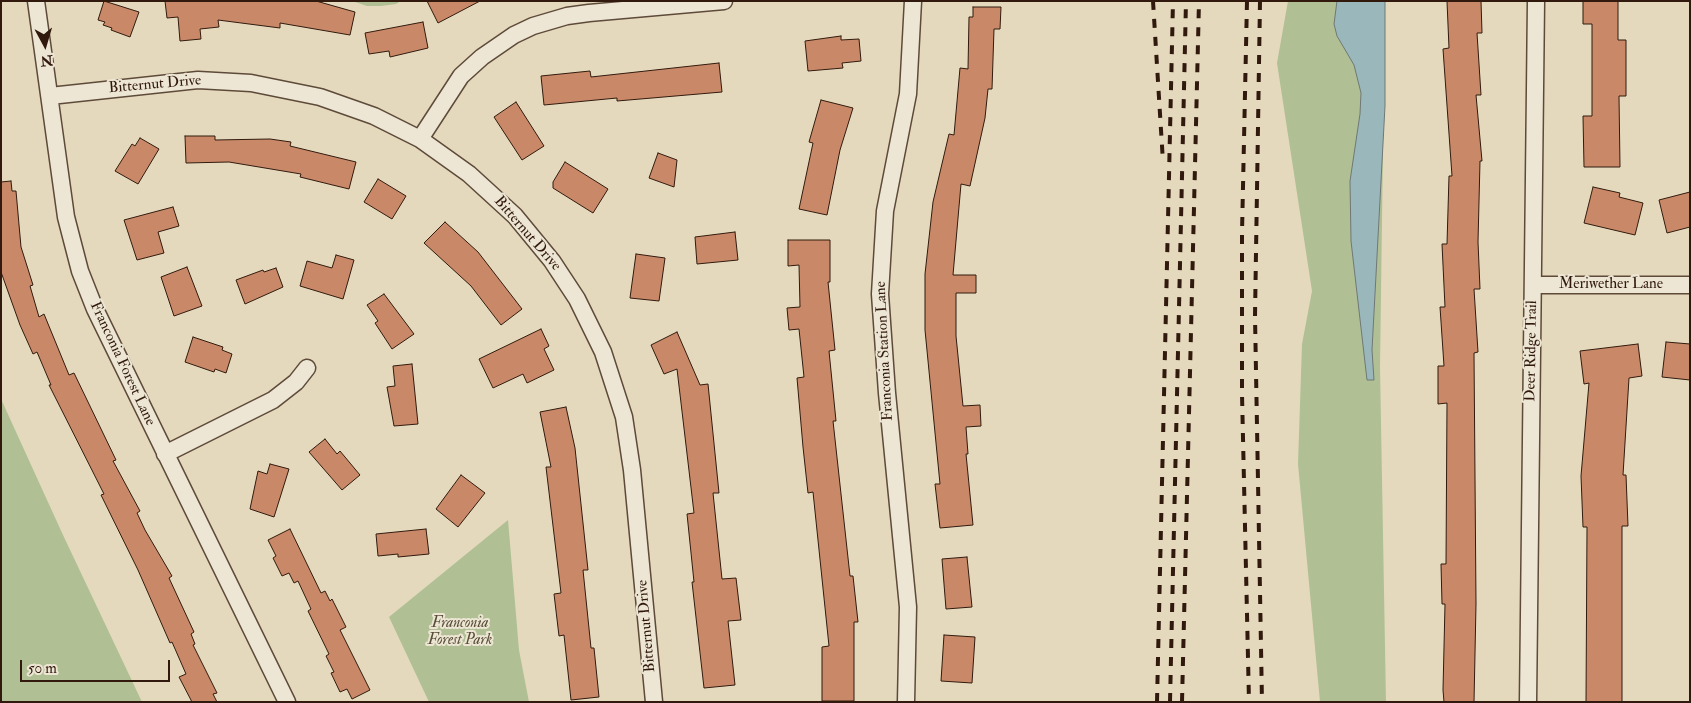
<!DOCTYPE html>
<style>
body{margin:0}
#map{position:relative;width:1691px;height:703px;overflow:hidden;background:#e4d9bd;font-family:"IM FELL Double Pica",serif}
canvas{display:block}
.frame{position:absolute;inset:0;border:2px solid #311a0d;pointer-events:none}
.north{position:absolute;left:20px;top:20px;width:50px;height:50px;-webkit-text-stroke:4px #ede6d4;paint-order:stroke;rotate:174deg;font-size:14px;font-weight:700;line-height:20px;text-align:center;color:#311a0d}
.north::after{content:'';display:block;margin:auto;width:18px;height:22px;background:#311a0d;clip-path:polygon(50% 0,100% 100%,50% 72%,0 100%)}
.scale{position:absolute;left:20px;top:660px;width:150px;height:22px;box-sizing:border-box;border:2px solid #311a0d;border-top:0;padding-left:6px;font-size:15px;line-height:18px;white-space:nowrap;color:#311a0d;-webkit-text-stroke:4px #ede6d4;paint-order:stroke}
</style>
<div id="map">
<canvas width="1691" height="703"></canvas>
<div class="frame"></div>
<div class="north">N</div>
<div class="scale">50 m</div>
</div>
<script>
const ctx = document.querySelector('canvas').getContext('2d');
ctx.lineJoin = 'round';
function fill(path, color) {
  ctx.fillStyle = color;
  ctx.fill(path, 'evenodd');
}
function toPath(rows) {
  const path = new Path2D();
  for (const r of rows) {
    path.moveTo(r[0], r[1]);
    for (let i = 2; i < r.length; i += 2) path.lineTo(r[i], r[i + 1]);
  }
  return path;
}
function strokePath(path, color, width, dash) {
  ctx.strokeStyle = color;
  ctx.lineWidth = width;
  ctx.lineCap = dash ? 'butt' : 'round';
  ctx.setLineDash(dash || []);
  ctx.stroke(path);
}
function drawText(font, color, halo, rows, align = 'center') {
  ctx.font = font + ' "IM FELL Double Pica",serif';
  ctx.lineWidth = 4;
  ctx.setLineDash([]);
  ctx.textBaseline = 'middle';
  ctx.strokeStyle = halo;
  ctx.fillStyle = color;
  for (const [text, x, y, turn = 0] of rows) {
    ctx.save();
    ctx.translate(x, y);
    ctx.rotate((+turn || 0) * Math.PI / 180);
    ctx.textAlign = isNaN(turn) ? turn : align;
    if (halo) ctx.strokeText(text, 0, 0);
    ctx.fillText(text, 0, 0);
    ctx.restore();
  }
}
fill(toPath([
 [352,1,401,1,396,4,381,6,367,6],
 [1288,1,1385,1,1380,367,1386,702,1320,702,1298,464,1302,344,1312,291,1277,63],
 [1,399,63,535,142,702,1,702],
 [508,520,519,650,529,702,429,702,389,617]
]), '#b0c094');
const water = toPath([
 [1337,1,1385,1,1385,106,1372,350,1374,380,1367,380,1351,241,1350,181,1360,114,1361,93,1354,65,1337,36,1334,24,1337,1]
]);
fill(water, '#9ab7bb');
strokePath(water, '#707875', 1);
const building = toPath([
 [104,1,139,12,130,37,111,30,112,28,103,25,105,22,98,20,104,1],
 [165,1,316,1,355,12,350,35,280,23,280,28,218,20,219,27,200,29,201,39,180,41,178,17,167,18,165,1],
 [427,1,480,1,438,23,427,1],
 [1447,1,1481,1,1482,33,1477,33,1481,95,1476,95,1482,161,1480,161,1478,242,1480,289,1474,289,1478,352,1474,353,1476,604,1474,702,1444,702,1443,690,1445,604,1442,604,1441,564,1446,564,1447,403,1438,404,1438,366,1444,366,1440,307,1445,307,1442,244,1447,244,1449,176,1452,176,1443,49,1449,48,1447,1],
 [1583,1,1618,1,1618,40,1626,40,1626,96,1619,96,1620,167,1584,167,1583,116,1592,116,1592,24,1583,24,1583,1],
 [973,7,1001,7,1000,29,994,29,992,89,988,89,985,118,970,186,961,184,953,275,976,275,976,293,956,293,956,336,963,406,980,405,981,426,966,427,968,454,966,454,973,525,940,528,935,484,940,484,925,330,925,274,933,202,949,134,954,135,960,68,968,69,969,17,973,17,973,7],
 [423,22,428,48,390,57,389,51,369,54,365,33,423,22],
 [841,36,841,40,859,39,861,61,842,63,843,68,808,71,805,41,841,36],
 [719,63,722,92,617,101,617,98,544,105,541,76,590,71,591,77,719,63],
 [821,100,853,108,840,150,827,215,799,209,813,143,809,142,821,100],
 [516,102,544,146,522,160,494,117,516,102],
 [185,136,215,136,215,140,270,139,291,142,290,146,356,162,349,189,300,177,301,174,229,162,186,163,185,136],
 [140,138,159,149,138,184,115,171,132,144,135,146,140,138],
 [658,153,677,160,674,187,649,178,658,153],
 [565,162,608,189,593,213,553,188,553,182,565,162],
 [378,179,406,196,392,219,364,202,378,179],
 [11,181,12,191,16,191,21,247,33,285,30,286,39,317,44,314,69,375,74,373,116,460,113,461,140,511,137,513,145,530,172,576,169,578,194,632,191,634,195,644,193,645,217,693,213,694,217,702,192,702,179,677,186,674,172,642,170,643,138,570,101,495,104,494,49,385,51,385,37,352,33,354,20,325,1,272,1,182,11,181],
 [1593,187,1620,193,1619,197,1643,203,1635,235,1584,223,1593,187],
 [1690,192,1690,227,1667,233,1659,200,1690,192],
 [173,207,179,226,158,232,164,253,137,260,124,220,173,207],
 [445,222,478,252,522,309,501,325,471,286,424,243,445,222],
 [735,232,738,260,697,264,695,237,735,232],
 [788,240,830,240,830,282,828,282,835,350,829,351,836,421,833,421,850,576,853,576,858,622,854,622,854,701,822,701,822,647,829,646,813,492,808,493,803,447,797,378,804,377,799,329,789,330,787,308,800,307,799,265,788,266,788,240],
 [636,254,665,258,659,301,630,298,636,254],
 [336,255,354,260,343,299,300,286,307,261,332,268,336,255],
 [187,267,202,306,174,316,161,277,187,267],
 [276,268,283,287,245,304,236,280,263,270,264,272,276,268],
 [384,294,414,334,392,349,375,323,378,321,367,305,384,294],
 [541,329,549,346,544,349,554,370,527,383,523,374,493,388,479,359,541,329],
 [677,332,700,385,708,384,719,493,713,493,722,579,736,578,741,620,728,621,735,685,704,688,692,582,694,582,687,514,694,513,677,369,664,374,651,345,677,332],
 [193,337,223,347,222,350,232,354,226,373,215,369,214,372,185,362,193,337],
 [1666,342,1690,344,1690,380,1662,377,1666,342],
 [1638,344,1642,376,1629,378,1623,475,1626,475,1628,526,1622,526,1622,702,1586,702,1587,527,1583,527,1581,476,1589,383,1584,384,1580,351,1638,344],
 [412,364,418,424,394,426,387,387,395,386,393,366,412,364],
 [566,407,575,448,588,570,583,570,591,648,594,648,599,697,571,700,564,635,559,636,554,594,561,593,546,467,551,467,540,412,566,407],
 [325,439,337,454,340,451,360,475,342,490,309,452,325,439],
 [270,464,289,469,274,517,250,509,258,471,267,474,270,464],
 [461,475,485,493,458,527,436,509,461,475],
 [290,529,321,593,325,591,330,601,332,599,346,627,340,630,370,690,352,699,347,689,340,692,331,673,334,672,326,656,329,654,308,611,311,609,298,581,294,583,289,573,282,576,273,558,276,556,268,540,290,529],
 [426,529,429,554,398,557,398,554,378,556,376,534,426,529],
 [967,557,972,607,946,609,942,559,967,557],
 [944,635,975,637,972,683,941,681,944,635]
]);
fill(building, '#c98969');
strokePath(building, '#311a0d', 1);
const street = toPath([
 [36,1,66,217,80,271,95,309,287,702],
 [50,96,198,80,251,83,320,97,374,116,420,139,469,174,515,216,552,261,577,299,603,352,624,417,632,470,654,702],
 [420,139,461,76,482,57,514,35,533,26,567,16,589,13,724,1],
 [1533,285,1690,285],
 [165,454,273,400,296,382,307,368],
 [906,702,908,607,887,393,880,294,885,211,908,94,913,1],
 [1528,702,1536,1]
]);
strokePath(street, '#5e4a39', 19);
strokePath(street, '#ede6d4', 16);
strokePath(toPath([
 [1153,1,1163,162],
 [1247,1,1242,233,1242,394,1249,702],
 [1260,1,1255,316,1262,702],
 [1157,702,1173,1],
 [1170,702,1186,1],
 [1182,702,1199,1]
]), '#311a0d', 4, [9, 9]);
drawText('15px', '#311a0d', '#ede6d4', [
 ["Bitternut Drive",155,85,-5],
 ["Bitternut Drive",527,234,49],
 ["Meriwether Lane",1611,285],
 ["Franconia Station Lane",885,351,-93],
 ["Deer Ridge Trail",1532,351,-89],
 ["Franconia Forest Lane",122,364,65],
 ["Bitternut Drive",647,626,-95]
]);
drawText('italic 15px', '#574c36', '#ede6d4', [
 ["Franconia",460,624],
 ["Forest Park",460,641]
]);
</script>
